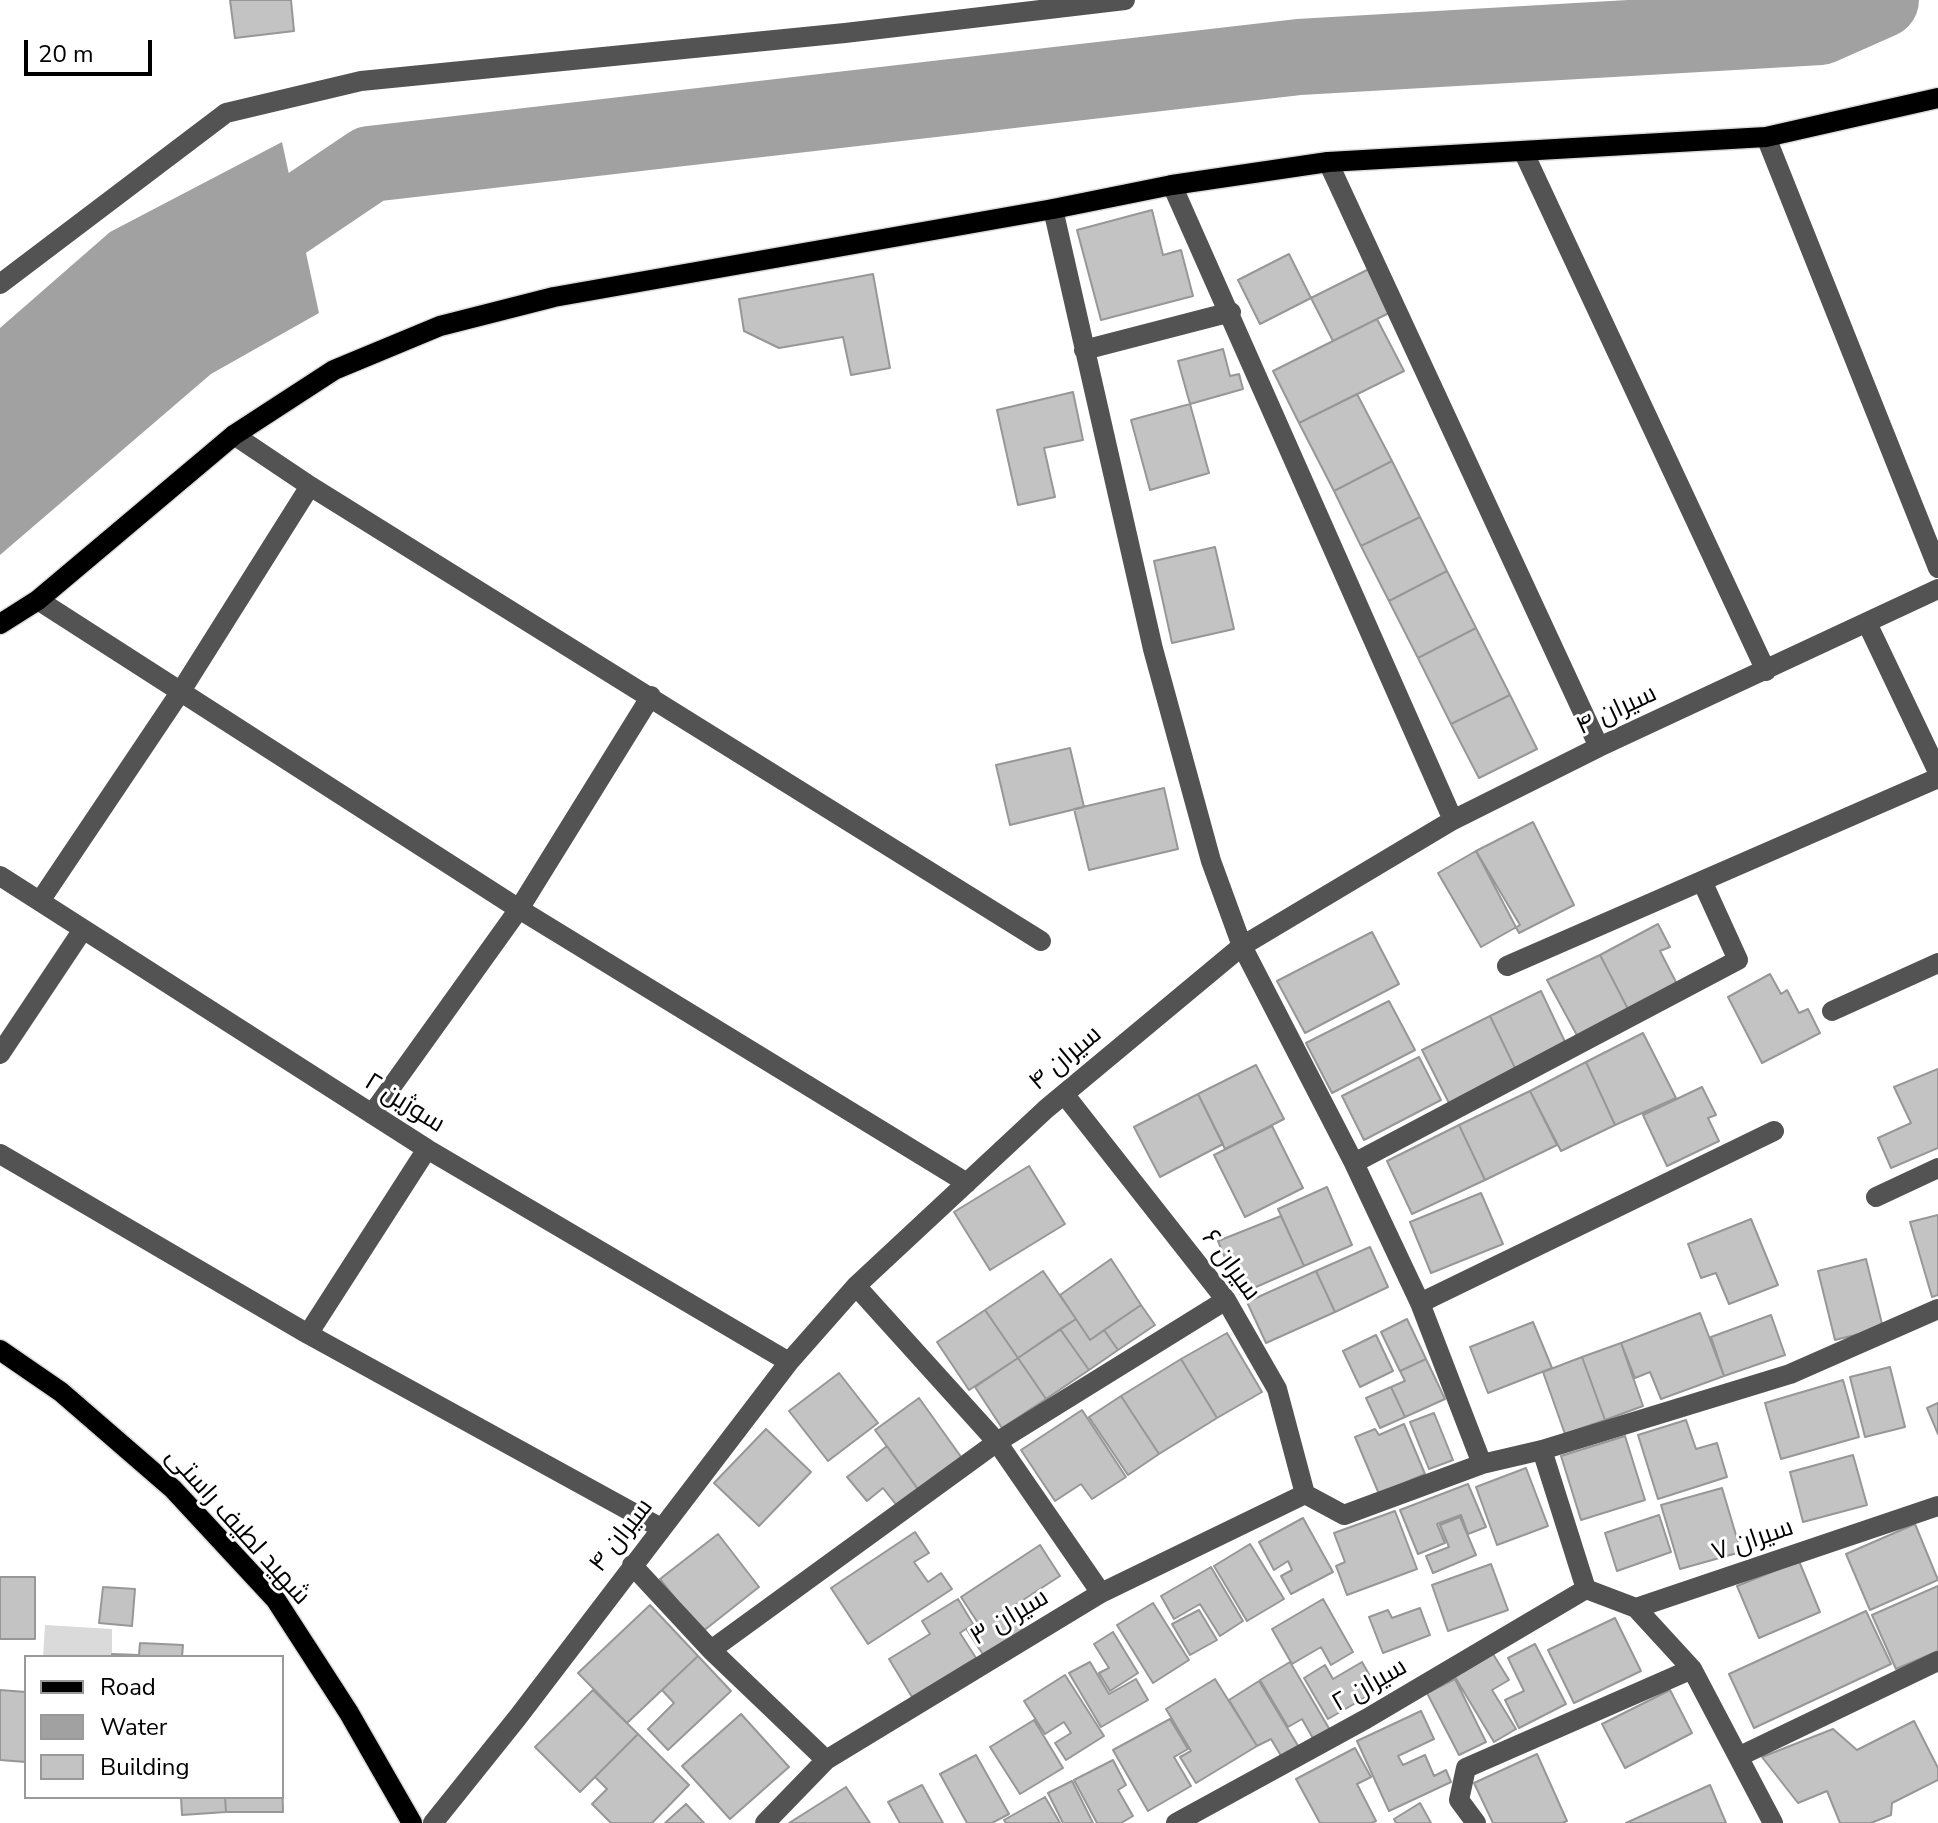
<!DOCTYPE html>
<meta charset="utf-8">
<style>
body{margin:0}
#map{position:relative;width:1938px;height:1823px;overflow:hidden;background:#fff;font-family:"Nunito Sans",sans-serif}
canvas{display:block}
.legend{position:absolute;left:24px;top:1655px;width:260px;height:144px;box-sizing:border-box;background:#fff;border:2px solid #999;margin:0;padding:10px 14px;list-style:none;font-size:24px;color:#000}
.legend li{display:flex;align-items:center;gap:16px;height:40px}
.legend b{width:40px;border:2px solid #999}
.scale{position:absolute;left:24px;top:40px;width:128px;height:36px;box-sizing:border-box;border:4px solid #000;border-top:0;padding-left:10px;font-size:24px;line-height:28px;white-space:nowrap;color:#000;-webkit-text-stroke:6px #fff;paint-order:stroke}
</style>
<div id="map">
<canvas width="1938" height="1823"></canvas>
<ul class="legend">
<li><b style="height:10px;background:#000"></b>Road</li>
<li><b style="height:22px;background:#a1a1a1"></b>Water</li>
<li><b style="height:22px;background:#c3c3c3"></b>Building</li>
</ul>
<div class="scale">20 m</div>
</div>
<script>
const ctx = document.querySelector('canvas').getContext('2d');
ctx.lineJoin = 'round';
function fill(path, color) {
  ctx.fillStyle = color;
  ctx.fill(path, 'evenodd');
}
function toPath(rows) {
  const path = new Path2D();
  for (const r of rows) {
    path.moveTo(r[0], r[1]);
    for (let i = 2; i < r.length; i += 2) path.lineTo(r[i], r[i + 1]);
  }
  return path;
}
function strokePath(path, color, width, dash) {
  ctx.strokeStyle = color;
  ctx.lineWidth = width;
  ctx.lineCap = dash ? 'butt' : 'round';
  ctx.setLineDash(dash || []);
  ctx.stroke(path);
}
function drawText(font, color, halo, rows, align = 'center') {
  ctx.font = font + ' "Nunito Sans",Cairo,sans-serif';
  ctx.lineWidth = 6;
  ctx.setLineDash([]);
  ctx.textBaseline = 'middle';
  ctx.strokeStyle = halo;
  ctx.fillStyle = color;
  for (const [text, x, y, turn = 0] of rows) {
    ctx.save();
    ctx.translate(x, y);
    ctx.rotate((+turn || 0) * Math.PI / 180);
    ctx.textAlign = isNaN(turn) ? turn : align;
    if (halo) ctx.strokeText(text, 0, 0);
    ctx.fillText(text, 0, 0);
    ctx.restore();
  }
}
fill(toPath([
 [45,1625,112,1629,112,1657,43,1657]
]), '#dadada');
fill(toPath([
 [282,142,319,313,211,374,0,555,0,328,110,232]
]), '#a1a1a1');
strokePath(toPath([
 [211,271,370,164,1299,57,1820,27,1881,0]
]), '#a1a1a1', 76);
const building = toPath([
 [230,0,291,0,294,31,235,38,230,0],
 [1152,210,1163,255,1181,250,1193,296,1101,320,1077,230,1152,210],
 [1289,254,1311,298,1260,324,1238,280,1289,254],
 [1371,268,1393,311,1333,341,1311,298,1371,268],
 [873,274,890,368,851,375,843,337,779,348,744,331,739,299,873,274],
 [1377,319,1404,371,1299,423,1273,371,1377,319],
 [1223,349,1230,376,1239,374,1243,389,1190,404,1178,361,1223,349],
 [1073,392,1083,440,1044,448,1055,497,1018,505,997,410,1073,392],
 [1357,394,1392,461,1334,491,1299,423,1357,394],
 [1190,404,1209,473,1150,490,1131,420,1190,404],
 [1392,461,1420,517,1361,546,1334,491,1392,461],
 [1420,517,1447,571,1389,601,1361,546,1420,517],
 [1215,547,1234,629,1172,643,1154,561,1215,547],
 [1447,571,1476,628,1418,658,1389,601,1447,571],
 [1476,628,1510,695,1451,724,1418,658,1476,628],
 [1510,695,1537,749,1479,778,1451,724,1510,695],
 [1070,748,1084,807,1010,825,996,765,1070,748],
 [1164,788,1178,849,1089,870,1074,809,1164,788],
 [1533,822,1574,905,1519,933,1476,851,1533,822],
 [1476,851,1520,925,1481,947,1438,873,1476,851],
 [1658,924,1670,947,1660,951,1678,986,1629,1011,1600,955,1658,924],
 [1372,932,1399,984,1305,1033,1277,981,1372,932],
 [1600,955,1629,1011,1579,1039,1547,980,1600,955],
 [1770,974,1781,994,1787,990,1799,1013,1808,1009,1820,1033,1762,1063,1728,997,1770,974],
 [1541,991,1566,1044,1515,1068,1490,1016,1541,991],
 [1389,1001,1415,1050,1332,1093,1306,1043,1389,1001],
 [1490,1016,1515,1068,1449,1103,1422,1050,1490,1016],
 [1643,1033,1676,1098,1615,1125,1586,1062,1643,1033],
 [1419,1057,1441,1100,1364,1140,1342,1096,1419,1057],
 [1586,1062,1615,1125,1561,1151,1530,1091,1586,1062],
 [1256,1065,1284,1119,1225,1149,1198,1094,1256,1065],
 [1938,1069,1938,1148,1891,1168,1878,1138,1911,1123,1894,1087,1938,1069],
 [1702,1087,1716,1115,1708,1118,1719,1141,1667,1166,1643,1115,1702,1087],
 [1530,1091,1557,1145,1485,1180,1459,1125,1530,1091],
 [1198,1094,1223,1144,1160,1177,1134,1127,1198,1094],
 [1459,1125,1485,1180,1412,1214,1387,1161,1459,1125],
 [1272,1126,1303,1188,1245,1217,1214,1155,1272,1126],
 [1029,1166,1065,1224,990,1270,954,1212,1029,1166],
 [1327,1187,1352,1245,1304,1266,1278,1209,1327,1187],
 [1481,1193,1503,1244,1431,1273,1410,1222,1481,1193],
 [1938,1215,1938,1295,1932,1297,1910,1222,1938,1215],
 [1281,1216,1304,1266,1240,1294,1218,1241,1281,1216],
 [1751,1219,1778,1285,1729,1304,1716,1273,1701,1278,1688,1244,1751,1219],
 [1370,1247,1388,1287,1335,1312,1316,1271,1370,1247],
 [1111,1259,1141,1305,1090,1340,1060,1295,1111,1259],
 [1866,1259,1883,1328,1835,1340,1818,1271,1866,1259],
 [1043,1271,1076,1319,1018,1358,985,1310,1043,1271],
 [1316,1271,1335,1312,1266,1343,1247,1302,1316,1271],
 [1141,1305,1155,1325,1118,1350,1104,1330,1141,1305],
 [985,1310,1018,1358,969,1390,937,1342,985,1310],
 [1700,1313,1724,1376,1661,1399,1650,1372,1635,1378,1621,1343,1700,1313],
 [1771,1315,1785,1355,1724,1376,1711,1337,1771,1315],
 [1076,1319,1090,1340,1104,1330,1118,1350,1089,1370,1060,1329,1076,1319],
 [1407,1319,1426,1359,1400,1371,1381,1332,1407,1319],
 [1533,1322,1552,1368,1488,1393,1470,1347,1533,1322],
 [1060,1329,1089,1370,1046,1399,1018,1358,1060,1329],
 [1227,1333,1262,1392,1217,1418,1181,1359,1227,1333],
 [1376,1335,1393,1371,1360,1387,1343,1351,1376,1335],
 [1621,1343,1643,1406,1605,1420,1582,1357,1621,1343],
 [1582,1357,1605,1420,1565,1434,1543,1372,1582,1357],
 [1018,1358,1046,1399,1002,1428,975,1387,1018,1358],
 [1181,1359,1217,1418,1159,1454,1121,1396,1181,1359],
 [1426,1359,1445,1399,1405,1417,1391,1387,1405,1381,1400,1371,1426,1359],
 [1890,1367,1905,1427,1865,1437,1850,1377,1890,1367],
 [839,1373,878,1423,828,1461,789,1411,839,1373],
 [1843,1380,1859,1437,1781,1459,1765,1403,1843,1380],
 [1391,1387,1405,1417,1380,1428,1366,1398,1391,1387],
 [1121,1396,1159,1454,1128,1475,1089,1417,1121,1396],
 [919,1398,964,1461,920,1492,875,1430,919,1398],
 [1938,1403,1938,1434,1927,1408,1938,1403],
 [1082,1410,1126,1477,1092,1499,1081,1484,1055,1501,1021,1450,1082,1410],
 [1434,1413,1453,1460,1429,1469,1410,1422,1434,1413],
 [1686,1420,1696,1449,1717,1443,1727,1477,1658,1499,1638,1435,1686,1420],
 [1404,1424,1425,1474,1379,1494,1355,1437,1375,1429,1379,1435,1404,1424],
 [766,1429,811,1472,759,1526,714,1483,766,1429],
 [1625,1436,1645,1500,1581,1520,1561,1456,1625,1436],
 [887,1446,920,1492,898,1507,883,1488,867,1501,847,1477,887,1446],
 [1853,1455,1867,1505,1803,1522,1790,1472,1853,1455],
 [1526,1468,1548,1526,1497,1545,1476,1487,1526,1468],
 [1468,1484,1486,1527,1468,1534,1461,1515,1437,1524,1445,1543,1418,1554,1400,1510,1468,1484],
 [1722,1488,1741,1552,1680,1569,1661,1505,1722,1488],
 [1395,1511,1417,1569,1347,1595,1336,1566,1345,1562,1334,1533,1395,1511],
 [1659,1515,1671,1552,1617,1571,1605,1533,1659,1515],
 [1460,1517,1476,1555,1433,1573,1426,1556,1449,1547,1440,1525,1460,1517],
 [1303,1518,1333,1572,1291,1594,1281,1576,1292,1570,1288,1561,1274,1570,1259,1542,1303,1518],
 [1915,1524,1938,1580,1870,1610,1846,1554,1915,1524],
 [915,1532,929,1553,914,1562,928,1582,941,1573,952,1589,868,1644,831,1588,915,1532],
 [718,1534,759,1587,702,1632,660,1579,718,1534],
 [1250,1544,1284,1599,1247,1621,1214,1566,1250,1544],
 [1040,1545,1060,1576,1009,1609,1023,1631,984,1656,967,1630,978,1623,961,1597,1040,1545],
 [1799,1561,1820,1612,1759,1638,1737,1586,1799,1561],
 [1491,1564,1508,1610,1448,1631,1432,1585,1491,1564],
 [1211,1567,1243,1621,1220,1636,1200,1604,1174,1619,1161,1596,1211,1567],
 [0,1577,35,1577,35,1639,0,1639,0,1577],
 [1938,1586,1938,1651,1896,1669,1872,1615,1938,1586],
 [103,1587,135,1589,132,1626,99,1623,103,1587],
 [958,1599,973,1624,960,1633,976,1658,912,1697,889,1659,930,1634,922,1621,958,1599],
 [1323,1599,1353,1652,1331,1665,1321,1647,1292,1664,1272,1629,1323,1599],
 [1153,1603,1189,1660,1153,1683,1117,1625,1153,1603],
 [650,1605,698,1656,627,1723,578,1673,650,1605],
 [1420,1608,1430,1635,1383,1653,1369,1617,1388,1610,1392,1618,1420,1608],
 [1199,1610,1217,1640,1190,1655,1172,1624,1199,1610],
 [1866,1611,1891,1664,1754,1728,1729,1674,1866,1611],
 [1615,1618,1641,1671,1574,1703,1548,1650,1615,1618],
 [1113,1632,1138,1673,1110,1691,1099,1673,1109,1668,1094,1644,1113,1632],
 [140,1643,183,1645,182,1657,112,1657,112,1654,139,1655,140,1643],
 [1535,1644,1566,1704,1519,1728,1505,1700,1524,1691,1508,1658,1535,1644],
 [1493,1654,1509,1680,1492,1690,1516,1729,1494,1742,1455,1677,1493,1654],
 [698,1656,731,1691,668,1750,648,1729,674,1703,662,1690,698,1656],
 [1090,1662,1109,1694,1136,1679,1148,1700,1101,1727,1069,1673,1090,1662],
 [1290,1662,1330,1730,1314,1740,1302,1719,1288,1727,1260,1680,1290,1662],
 [1362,1662,1378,1690,1328,1719,1304,1678,1325,1665,1333,1679,1362,1662],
 [1065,1675,1104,1736,1066,1760,1055,1743,1071,1733,1064,1722,1045,1734,1024,1701,1065,1675],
 [1215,1679,1257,1746,1196,1783,1180,1757,1191,1751,1166,1709,1215,1679],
 [1455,1679,1486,1742,1459,1755,1427,1693,1455,1679],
 [1259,1681,1300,1749,1283,1759,1271,1739,1257,1746,1229,1700,1259,1681],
 [0,1690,26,1692,26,1762,0,1760,0,1690],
 [593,1690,638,1734,580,1792,535,1747,593,1690],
 [1670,1690,1692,1733,1625,1768,1602,1724,1670,1690],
 [1421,1711,1434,1739,1398,1756,1403,1765,1425,1755,1434,1776,1446,1770,1451,1782,1389,1811,1357,1741,1421,1711],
 [741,1714,789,1767,730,1819,682,1766,741,1714],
 [1170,1719,1188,1749,1174,1757,1191,1786,1148,1811,1113,1750,1170,1719],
 [1034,1720,1063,1768,1020,1794,990,1747,1034,1720],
 [1914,1721,1938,1768,1938,1780,1892,1803,1891,1815,1871,1823,1840,1823,1827,1791,1798,1803,1762,1757,1833,1729,1857,1750,1914,1721],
 [638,1734,689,1785,652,1823,611,1823,592,1804,607,1789,595,1777,638,1734],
 [1355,1748,1371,1777,1357,1784,1376,1821,1372,1823,1320,1823,1296,1779,1355,1748],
 [1537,1754,1567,1821,1562,1823,1493,1823,1474,1783,1537,1754],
 [976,1755,1009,1814,992,1823,967,1823,940,1774,976,1755],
 [1113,1760,1126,1785,1118,1790,1133,1816,1121,1823,1097,1823,1074,1780,1113,1760],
 [282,1768,283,1812,226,1812,225,1797,282,1797,282,1768],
 [1072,1781,1093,1823,1063,1823,1048,1793,1072,1781],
 [922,1785,943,1823,900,1823,888,1802,922,1785],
 [1710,1785,1726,1823,1626,1823,1710,1785],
 [846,1787,870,1823,789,1823,846,1787],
 [181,1797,225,1797,226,1812,182,1815,181,1797],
 [1045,1797,1060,1823,1006,1823,1004,1820,1045,1797],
 [1420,1803,1431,1823,1396,1823,1394,1819,1420,1803],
 [686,1804,704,1823,665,1823,686,1804]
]);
fill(building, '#c3c3c3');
strokePath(building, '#979797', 2);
const major = toPath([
 [0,624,38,600,234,435,334,370,440,326,554,297,1053,209,1172,185,1328,162,1766,137,1938,98],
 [0,1350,61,1392,173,1489,276,1600,349,1713,412,1823]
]);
strokePath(major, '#dbdbdb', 23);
strokePath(toPath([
 [1766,137,1938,568],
 [1524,153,1766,671],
 [1328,162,1599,747],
 [1172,185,1453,820],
 [1053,209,1153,649,1211,861,1242,946,1354,1163,1420,1303,1482,1464],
 [0,284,226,113,361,81,845,33,1125,0],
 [1084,350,1231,312],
 [234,435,310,486,1041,941],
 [38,600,519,909,967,1183],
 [1867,623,1938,772],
 [0,876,427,1149,789,1362],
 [40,901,181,691,310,486],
 [1507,966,1938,778],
 [1832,1011,1938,963],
 [0,1054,82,931],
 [1064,1094,1226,1300,1277,1389,1305,1494],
 [372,1114,519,909,651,696],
 [0,1154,308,1334,661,1528],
 [1354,1163,1738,960,1702,881],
 [1876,1197,1938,1168],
 [856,1286,997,1442,1101,1593],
 [1420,1303,1774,1131],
 [308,1334,427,1149],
 [1542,1450,1586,1589],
 [1305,1494,1344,1515,1482,1464,1542,1450,1790,1374,1938,1309],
 [632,1565,711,1650,997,1442,1226,1300],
 [1586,1589,1636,1608,1938,1506],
 [1636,1608,1692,1669,1773,1823],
 [711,1650,826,1760],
 [1740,1756,1938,1661],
 [433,1823,518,1717,789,1362,856,1286,1046,1109,1242,946,1453,820,1599,747,1938,589],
 [765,1823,826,1760,1101,1593,1305,1494],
 [1176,1823,1366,1719,1586,1589],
 [1476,1823,1459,1800,1466,1768,1692,1669]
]), '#535353', 20);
strokePath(major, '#000', 20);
drawText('26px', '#000', '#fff', [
 ["سیران ۴",1617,711,-25],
 ["سیران ۴",1066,1059,-40],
 ["سوژین ۲",404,1104,32],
 ["سیران ۶",1230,1266,54],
 ["شهید لطیف راستی",237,1527,48],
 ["سیران ۴",622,1536,-52],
 ["سیران ۷",1753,1541,-19],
 ["سیران ۳",1010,1618,-31],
 ["سیران ۲",1370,1686,-30]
]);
</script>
